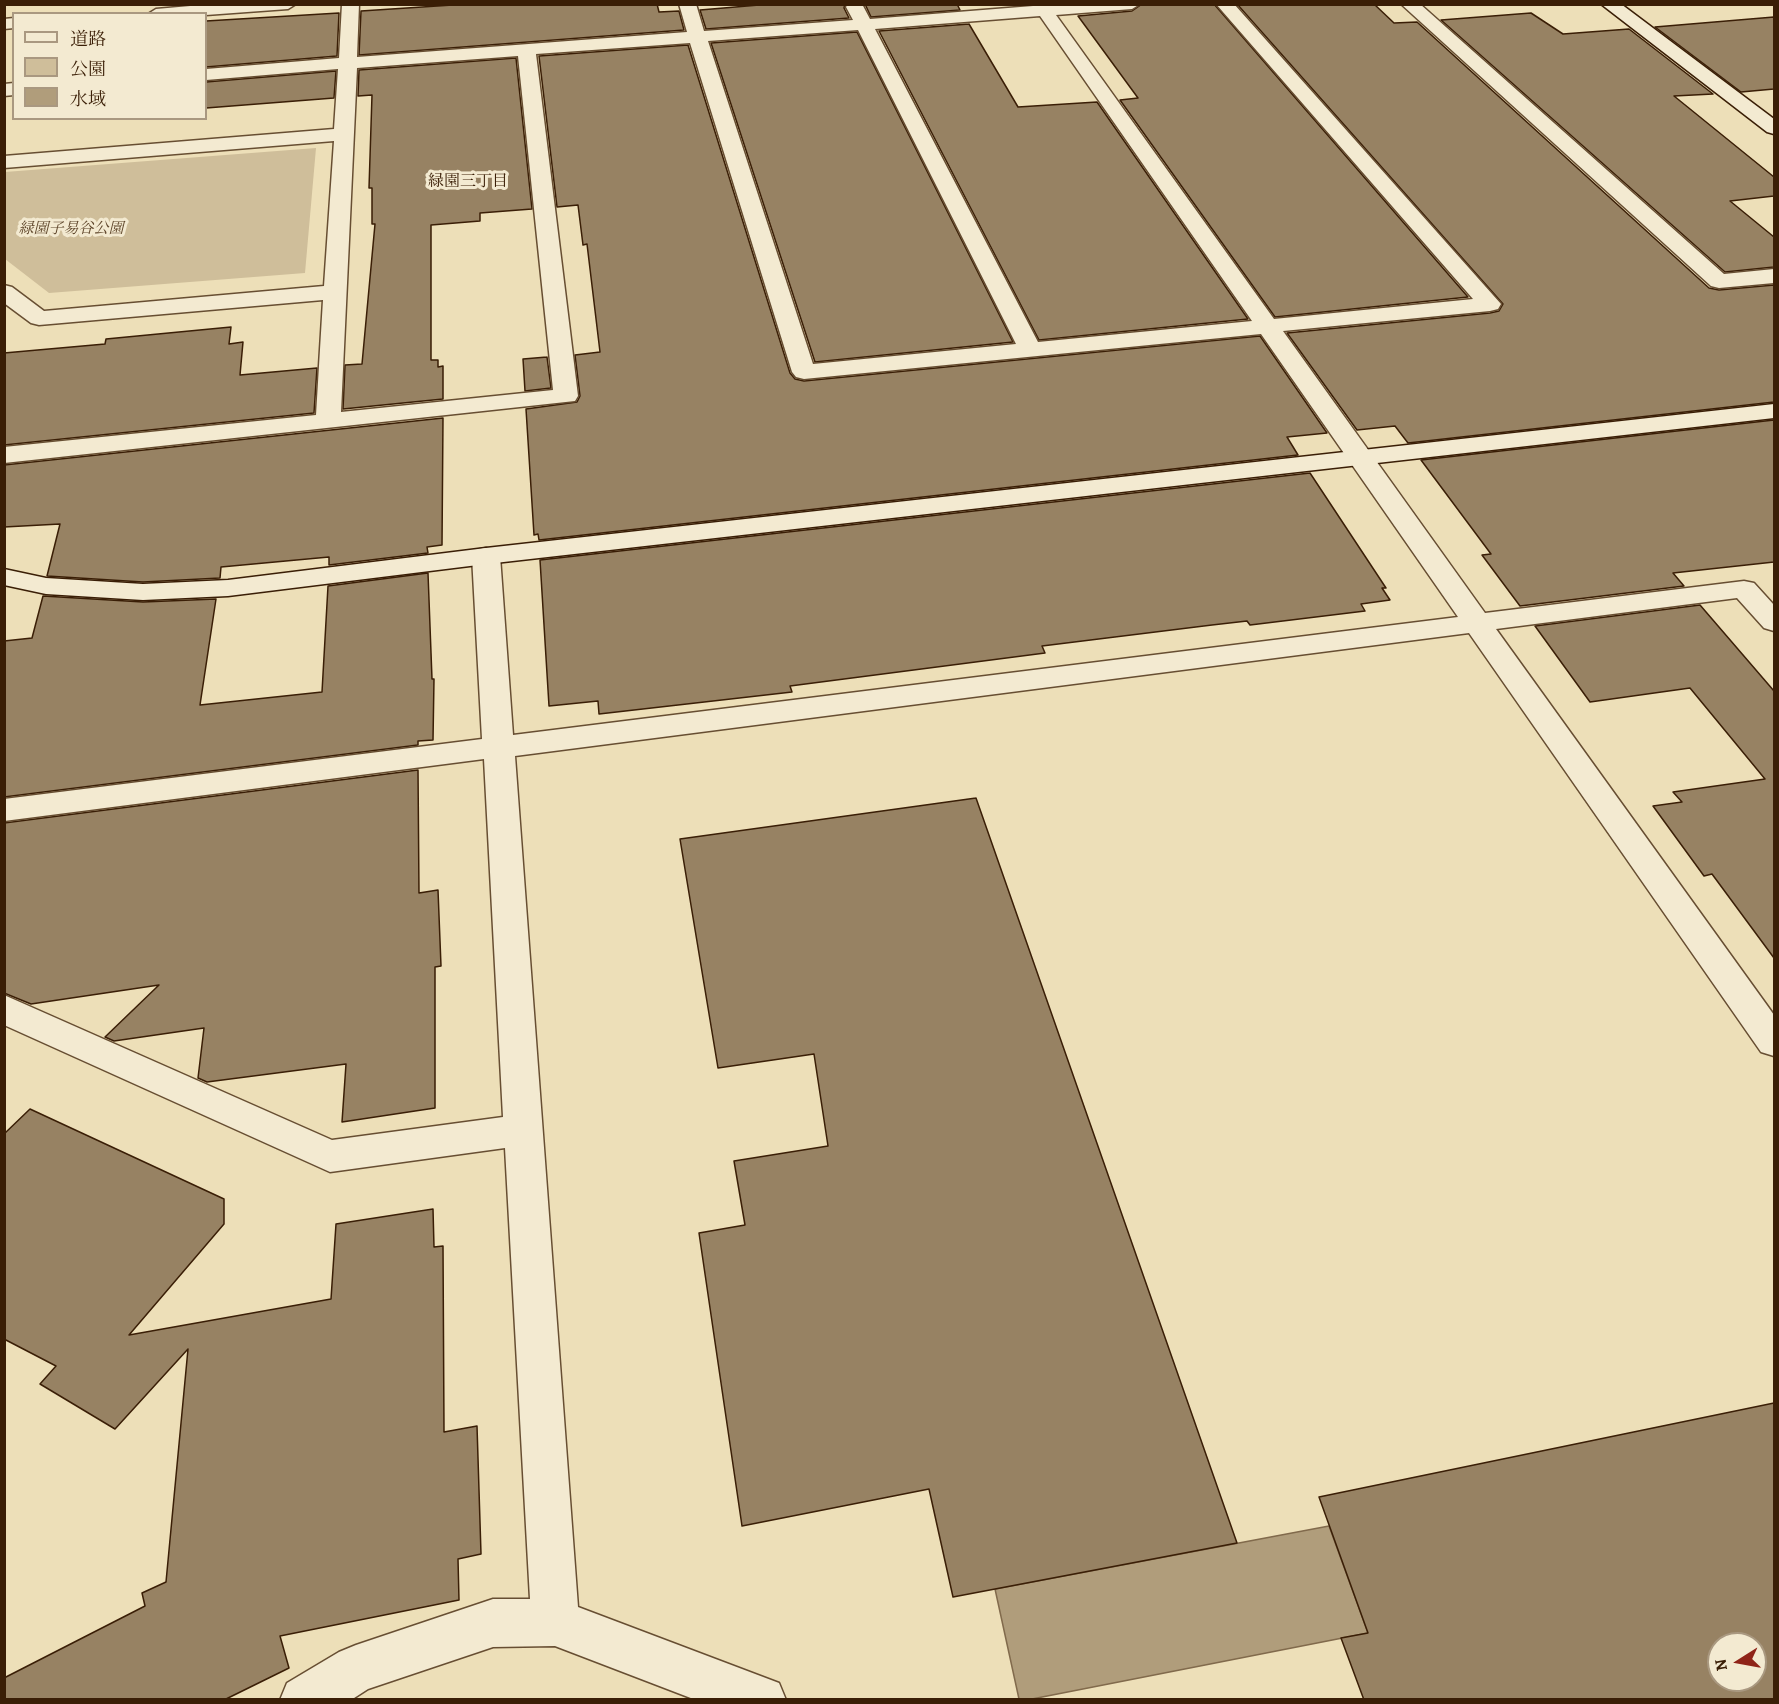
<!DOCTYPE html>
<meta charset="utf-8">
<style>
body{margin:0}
#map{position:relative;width:1779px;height:1704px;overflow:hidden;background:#eddfb8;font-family:Alegreya,"Noto Serif JP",serif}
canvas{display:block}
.frame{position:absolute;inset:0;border:6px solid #3a1e06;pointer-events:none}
.legend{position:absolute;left:12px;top:12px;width:195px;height:108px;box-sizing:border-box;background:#f3ead1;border:2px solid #a99880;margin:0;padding:8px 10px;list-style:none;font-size:18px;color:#3a1e06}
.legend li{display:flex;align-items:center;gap:12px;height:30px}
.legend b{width:30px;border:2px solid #a99880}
.north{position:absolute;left:1707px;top:1632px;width:60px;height:60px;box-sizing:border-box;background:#f3ead1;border:2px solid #a99880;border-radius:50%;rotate:259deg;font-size:16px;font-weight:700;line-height:24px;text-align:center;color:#3a1e06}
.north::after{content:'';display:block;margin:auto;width:21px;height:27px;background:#8f2418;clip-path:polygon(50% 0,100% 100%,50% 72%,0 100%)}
</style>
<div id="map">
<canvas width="1779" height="1704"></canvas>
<div class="frame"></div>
<ul class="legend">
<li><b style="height:8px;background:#f3ead1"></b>道路</li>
<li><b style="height:16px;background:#cfbe9a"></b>公園</li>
<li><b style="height:16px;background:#b09d7b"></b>水域</li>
</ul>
<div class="north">N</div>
</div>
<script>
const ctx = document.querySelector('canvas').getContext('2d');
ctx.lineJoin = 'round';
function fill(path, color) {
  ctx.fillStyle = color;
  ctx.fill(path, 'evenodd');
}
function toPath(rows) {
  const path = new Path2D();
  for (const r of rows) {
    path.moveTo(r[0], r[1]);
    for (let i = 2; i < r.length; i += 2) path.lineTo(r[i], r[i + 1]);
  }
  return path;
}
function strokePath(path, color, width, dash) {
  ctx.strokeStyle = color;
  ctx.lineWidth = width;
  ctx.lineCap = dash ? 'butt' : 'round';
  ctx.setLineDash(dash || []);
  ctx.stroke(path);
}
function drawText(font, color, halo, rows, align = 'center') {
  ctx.font = font + ' Alegreya,"Noto Serif JP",serif';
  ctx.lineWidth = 6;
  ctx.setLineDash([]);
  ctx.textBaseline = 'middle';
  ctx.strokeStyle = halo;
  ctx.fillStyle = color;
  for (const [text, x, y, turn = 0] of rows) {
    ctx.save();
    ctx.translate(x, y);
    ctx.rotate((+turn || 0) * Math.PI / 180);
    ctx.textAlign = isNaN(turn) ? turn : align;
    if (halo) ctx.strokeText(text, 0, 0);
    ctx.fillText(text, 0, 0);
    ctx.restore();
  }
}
fill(toPath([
 [316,148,305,273,49,293,5,259,5,172]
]), '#cfbe9a');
const water = toPath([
 [1329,1526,1368,1633,1032,1699,1019,1699,995,1589,1329,1526]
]);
fill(water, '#b09d7b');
strokePath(water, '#816a4c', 1.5);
const building = toPath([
 [468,4,657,4,659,12,679,11,684,30,359,55,361,11,468,4],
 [771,4,845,4,844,8,849,18,706,29,700,10,771,4],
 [865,4,957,4,960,10,871,17,865,4],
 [1142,4,1214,4,1468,297,1275,317,1120,100,1138,98,1078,16,1132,11,1142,4],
 [1237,4,1374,4,1394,23,1417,22,1709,288,1719,290,1774,285,1774,402,1408,443,1395,426,1357,430,1287,333,1490,313,1499,311,1503,304,1237,4],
 [339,13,337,56,206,67,206,21,339,13],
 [1531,13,1563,34,1629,29,1713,94,1674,96,1774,177,1774,196,1730,201,1774,237,1774,267,1725,272,1441,20,1531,13],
 [1774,17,1774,89,1741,92,1655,27,1774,17],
 [969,24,1018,107,1097,102,1248,319,1039,340,879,31,969,24],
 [857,32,1013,342,815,362,711,43,857,32],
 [688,45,790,373,795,379,804,381,1260,336,1327,433,1287,437,1298,455,539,540,538,534,534,535,526,409,577,402,580,396,575,355,600,352,587,244,583,245,578,205,557,207,539,56,688,45],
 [516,58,532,209,480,213,480,221,431,225,431,360,438,360,438,367,443,366,443,399,343,409,345,365,362,364,375,224,372,224,372,188,369,188,372,95,358,96,359,70,516,58],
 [336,71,334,98,206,108,206,82,336,71],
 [231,327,229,344,243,342,240,375,317,368,314,413,4,445,4,353,105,344,106,339,231,327],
 [547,357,551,388,525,391,523,359,547,357],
 [443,418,442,545,427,547,428,553,329,565,329,557,221,567,220,578,143,582,47,576,60,524,4,527,4,465,443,418],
 [1774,420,1774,562,1673,573,1684,586,1520,606,1482,555,1491,554,1421,460,1774,420],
 [1310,473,1386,588,1382,588,1390,600,1361,604,1365,611,1250,625,1247,621,1212,625,1042,646,1045,653,790,686,792,692,599,714,598,701,549,706,540,560,1310,473],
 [428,573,432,679,434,679,433,740,418,741,418,745,4,797,4,641,32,638,43,596,143,602,216,599,200,705,322,692,328,586,428,573],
 [1700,605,1774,691,1774,958,1712,874,1704,876,1653,806,1682,802,1673,792,1765,779,1690,688,1590,702,1535,626,1700,605],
 [418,770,419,893,438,890,441,966,435,967,435,1108,342,1122,346,1064,207,1082,198,1078,204,1028,114,1041,105,1037,159,985,31,1004,4,993,4,823,418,770],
 [976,798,1237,1543,953,1597,929,1489,742,1526,699,1233,745,1225,734,1161,828,1146,814,1054,718,1068,680,839,976,798],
 [30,1109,224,1199,224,1224,129,1335,331,1299,336,1224,433,1209,434,1247,443,1246,444,1432,477,1426,481,1554,458,1559,459,1600,280,1636,289,1668,224,1700,4,1700,4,1678,145,1606,142,1593,166,1582,188,1349,115,1429,40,1384,56,1366,4,1339,4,1134,30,1109],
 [1774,1403,1774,1700,1364,1700,1341,1638,1368,1633,1319,1497,1774,1403],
 [1719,1644,1755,1644,1755,1680,1719,1680,1719,1644]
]);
fill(building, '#978263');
strokePath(building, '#3a1e06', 1.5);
const street = toPath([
 [213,4,296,4,288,9,206,15,206,14,148,14,156,9,213,4],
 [342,4,359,4,357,57,687,32,679,4,696,4,704,31,853,20,846,7,848,4,862,4,870,19,1033,6,1032,4,1140,4,1132,9,1056,15,1274,319,1473,299,1216,4,1234,4,1501,304,1498,309,1490,311,1283,331,1485,613,1744,581,1754,583,1774,605,1774,631,1764,628,1737,598,1496,629,1774,1015,1774,1056,1761,1052,1469,633,515,756,578,1607,779,1683,786,1700,696,1700,555,1646,493,1647,368,1689,351,1700,280,1700,287,1683,339,1652,356,1645,493,1599,530,1599,505,1148,330,1172,4,1025,4,995,332,1140,503,1117,484,759,4,821,4,799,482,739,472,556,476,550,486,548,496,550,500,556,513,735,1458,617,1261,334,804,379,796,377,792,372,690,43,536,54,578,396,575,401,4,463,4,447,316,415,323,300,39,325,31,323,4,303,4,285,12,287,44,311,324,286,334,141,4,168,4,156,334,129,338,69,206,80,206,69,339,58,342,4],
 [1040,16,1252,321,1038,342,875,29,1040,16],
 [858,30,1016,344,813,364,708,41,858,30],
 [518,56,553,390,341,412,357,68,518,56],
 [1401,4,1420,4,1724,274,1774,269,1774,283,1719,288,1711,286,1401,4],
 [14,18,14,28,4,29,4,19,14,18],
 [14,83,14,95,4,96,4,84,14,83]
]);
const secondary = toPath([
 [1601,4,1621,4,1774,119,1774,134,1767,132,1601,4],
 [1774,404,1774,418,486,564,228,596,143,600,46,594,4,585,4,569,46,578,143,584,228,580,486,548,1774,404]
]);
strokePath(street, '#674e32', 3);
strokePath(secondary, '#3a1e06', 3);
fill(street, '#f3ead1');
fill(secondary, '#f3ead1');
drawText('italic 15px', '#5f462b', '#f3ead1', [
 ["緑園子易谷公園",71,229]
]);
drawText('16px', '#3a1e06', '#f3ead1', [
 ["緑園三丁目",468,182]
]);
</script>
